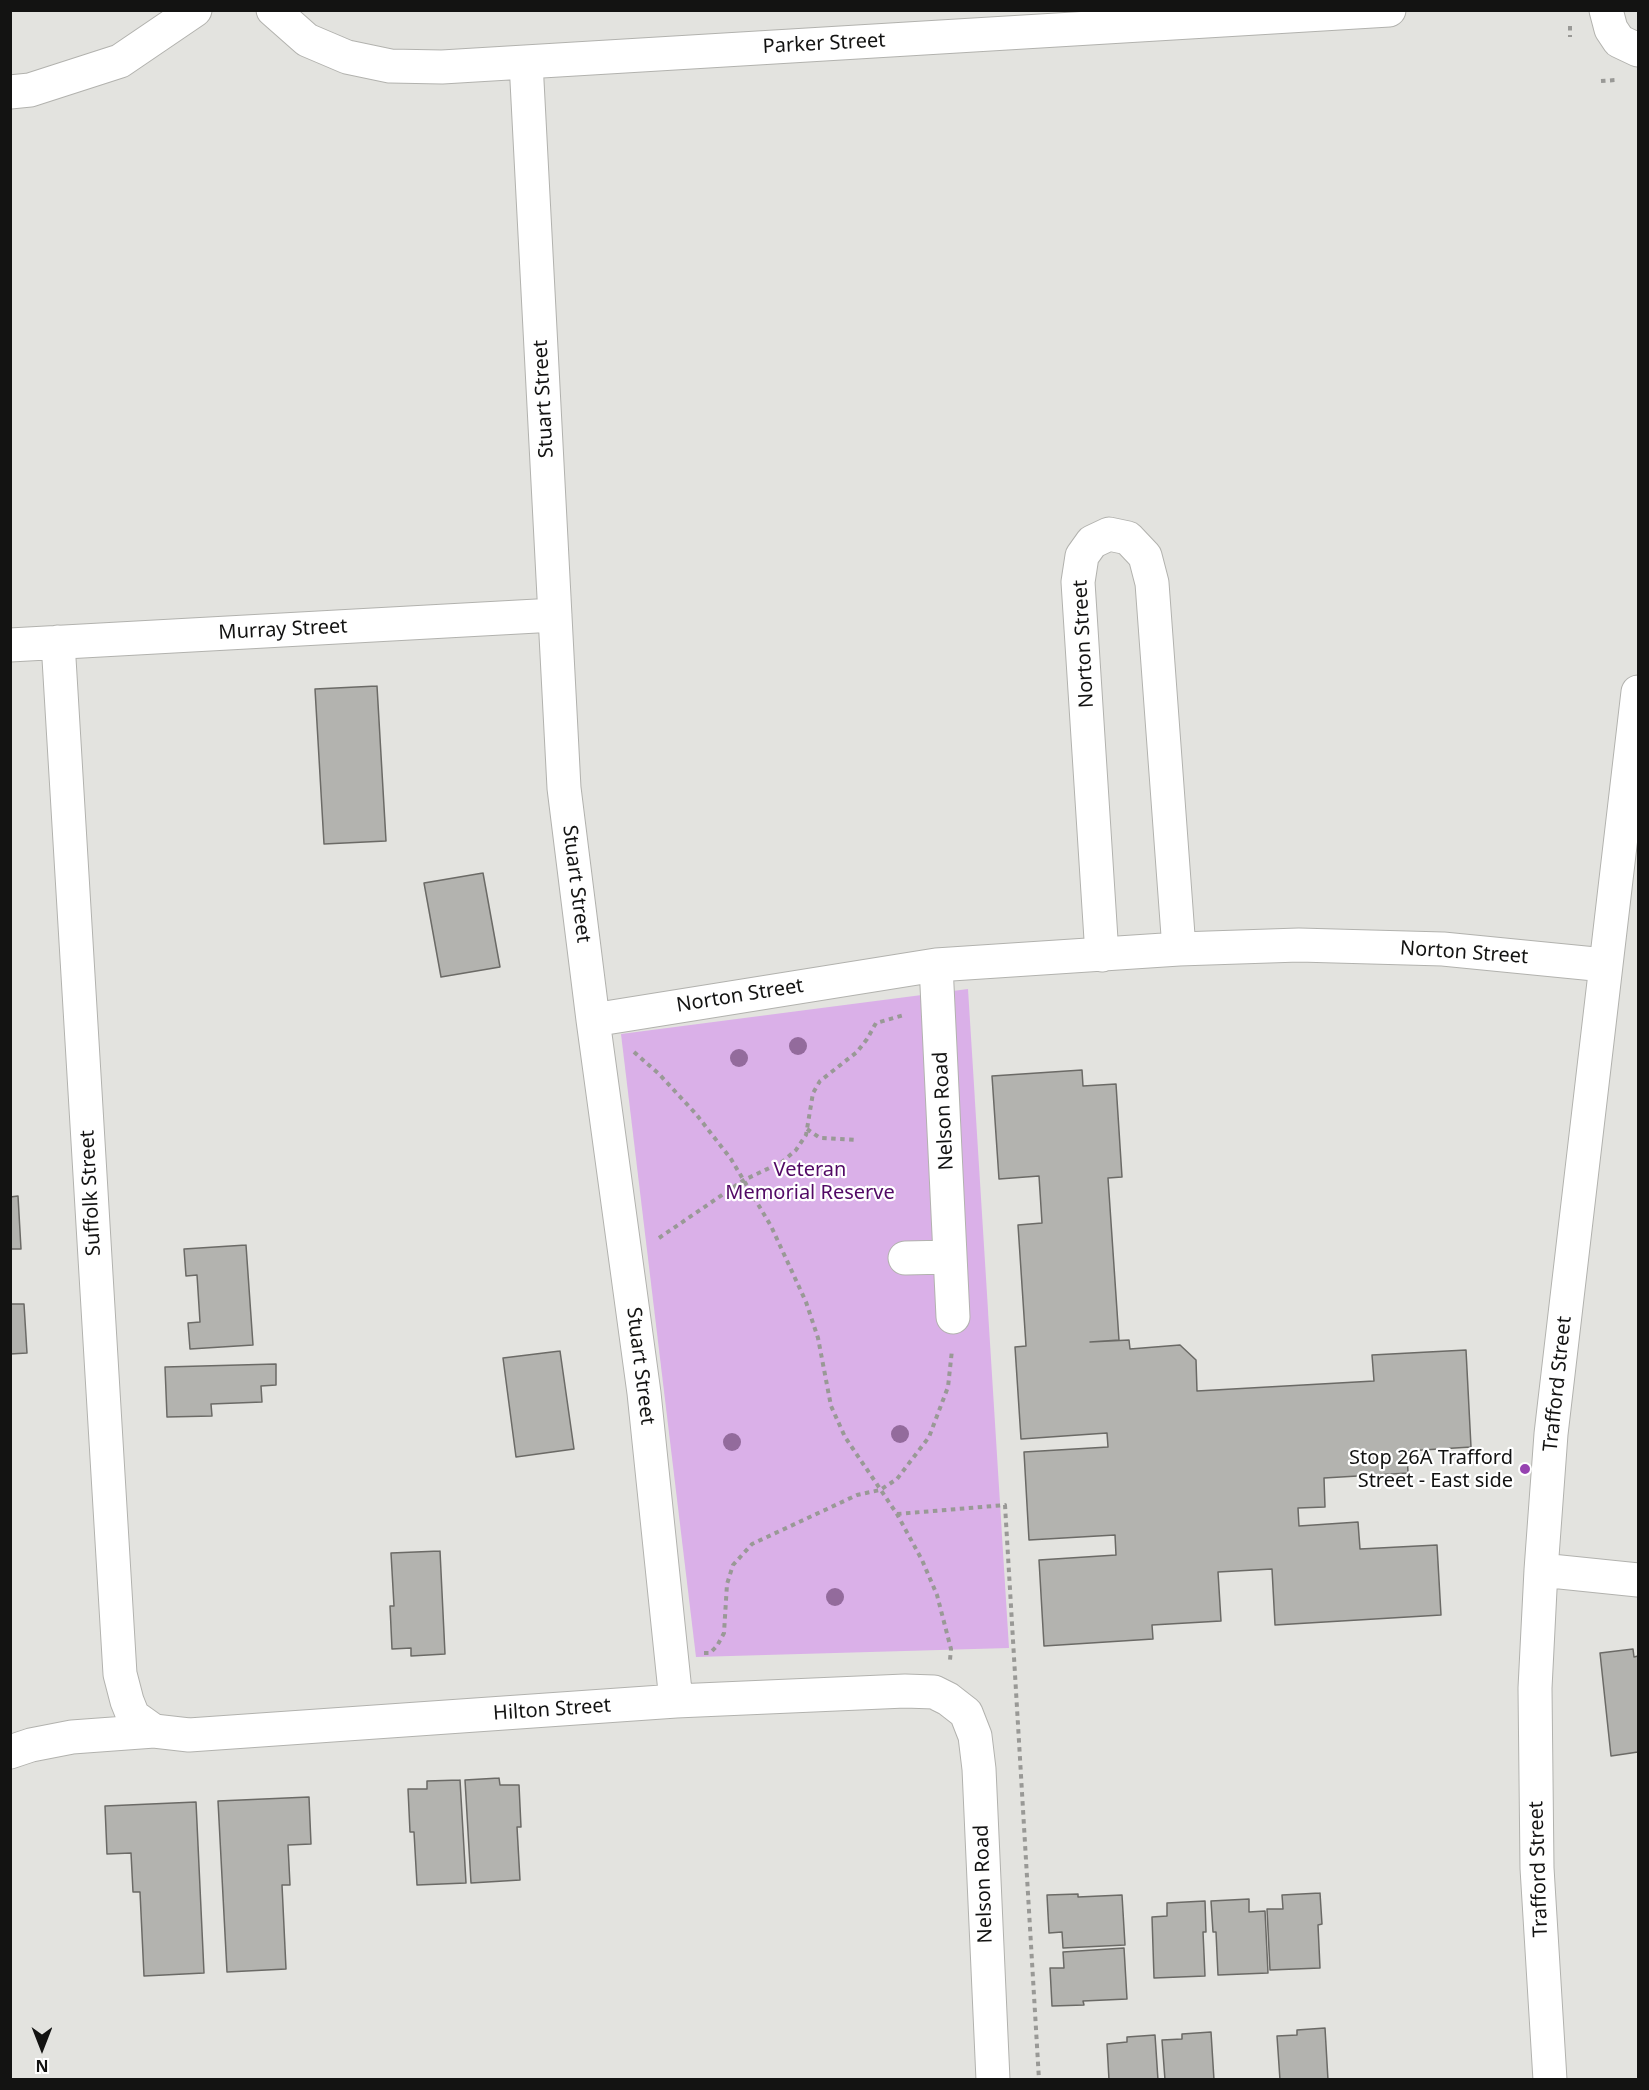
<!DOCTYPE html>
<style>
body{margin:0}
#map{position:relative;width:1649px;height:2090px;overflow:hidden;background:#e3e3df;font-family:"Noto Sans",sans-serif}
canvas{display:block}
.frame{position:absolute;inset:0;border:12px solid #131312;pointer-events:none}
.north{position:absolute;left:12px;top:2018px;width:60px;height:60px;-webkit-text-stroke:4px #fff;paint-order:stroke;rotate:180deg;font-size:16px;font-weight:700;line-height:24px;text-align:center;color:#131312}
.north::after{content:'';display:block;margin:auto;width:21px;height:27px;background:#131312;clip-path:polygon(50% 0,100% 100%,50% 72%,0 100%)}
</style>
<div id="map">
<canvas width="1649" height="2090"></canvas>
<div class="frame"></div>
<div class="north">N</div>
</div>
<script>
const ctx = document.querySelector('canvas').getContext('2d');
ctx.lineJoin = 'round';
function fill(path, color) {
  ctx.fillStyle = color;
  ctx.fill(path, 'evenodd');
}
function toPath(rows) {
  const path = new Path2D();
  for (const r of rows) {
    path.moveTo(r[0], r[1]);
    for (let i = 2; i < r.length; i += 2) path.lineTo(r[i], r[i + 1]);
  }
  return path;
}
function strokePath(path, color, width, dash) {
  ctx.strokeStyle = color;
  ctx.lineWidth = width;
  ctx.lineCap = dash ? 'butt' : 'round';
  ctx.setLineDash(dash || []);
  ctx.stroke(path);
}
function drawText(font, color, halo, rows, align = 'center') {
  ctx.font = font + ' "Noto Sans",sans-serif';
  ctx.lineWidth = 4.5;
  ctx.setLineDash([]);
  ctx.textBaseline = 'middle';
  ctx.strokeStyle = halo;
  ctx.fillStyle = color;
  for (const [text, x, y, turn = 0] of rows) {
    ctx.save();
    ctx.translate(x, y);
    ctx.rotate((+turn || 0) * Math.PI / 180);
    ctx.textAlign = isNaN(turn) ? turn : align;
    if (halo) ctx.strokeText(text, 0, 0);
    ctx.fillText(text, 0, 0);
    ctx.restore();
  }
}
fill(toPath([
 [968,989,1009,1648,696,1657,621,1034]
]), '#dab0e8');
const building = toPath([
 [377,686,386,841,324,844,315,689,377,686],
 [483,873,500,967,441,977,424,883,483,873],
 [1082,1070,1083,1086,1116,1084,1122,1177,1108,1178,1119,1340,1090,1342,1129,1340,1130,1349,1180,1345,1196,1360,1197,1391,1374,1381,1372,1355,1466,1350,1471,1447,1407,1451,1408,1473,1324,1478,1325,1507,1298,1508,1299,1526,1358,1522,1360,1549,1437,1545,1441,1615,1275,1625,1272,1569,1218,1572,1221,1621,1152,1625,1153,1639,1044,1646,1039,1560,1116,1555,1115,1535,1029,1540,1024,1452,1108,1447,1107,1433,1021,1439,1015,1347,1026,1346,1018,1225,1042,1223,1039,1176,999,1179,992,1076,1082,1070],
 [18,1196,21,1249,10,1249,10,1197,18,1196],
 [246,1245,253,1345,190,1349,188,1323,200,1322,197,1275,186,1276,184,1249,246,1245],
 [10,1304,24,1304,27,1353,10,1354,10,1304],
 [560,1351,574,1449,516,1457,503,1358,560,1351],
 [276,1364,276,1385,261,1386,262,1402,211,1404,212,1416,167,1417,165,1367,276,1364],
 [440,1551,445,1654,411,1656,411,1648,392,1649,390,1606,394,1606,391,1553,440,1551],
 [1633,1649,1634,1657,1638,1656,1638,1752,1611,1756,1600,1653,1633,1649],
 [499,1778,500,1785,519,1785,521,1827,517,1827,520,1880,471,1883,465,1780,499,1778],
 [460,1780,466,1883,417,1885,414,1832,410,1832,408,1789,427,1789,427,1781,460,1780],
 [309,1797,311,1844,288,1845,290,1885,282,1885,286,1969,227,1972,218,1801,309,1797],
 [196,1802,204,1973,144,1976,140,1892,133,1892,131,1853,107,1854,105,1806,196,1802],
 [1320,1893,1322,1924,1318,1925,1320,1968,1270,1970,1267,1909,1283,1909,1282,1895,1320,1893],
 [1078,1894,1078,1897,1122,1895,1125,1945,1063,1948,1062,1932,1049,1933,1047,1895,1078,1894],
 [1249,1899,1249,1912,1265,1911,1268,1973,1218,1975,1216,1932,1213,1932,1211,1901,1249,1899],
 [1205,1901,1206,1932,1203,1932,1205,1976,1154,1978,1152,1917,1167,1916,1167,1903,1205,1901],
 [1124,1948,1127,1999,1083,2001,1084,2005,1052,2006,1050,1968,1064,1968,1063,1952,1124,1948],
 [1325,2028,1328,2080,1280,2080,1277,2036,1297,2035,1297,2030,1325,2028],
 [1211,2032,1214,2080,1165,2080,1162,2040,1182,2039,1182,2034,1211,2032],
 [1155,2035,1158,2080,1109,2080,1107,2044,1127,2042,1127,2037,1155,2035]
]);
fill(building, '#b3b3af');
strokePath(building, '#6b6a66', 1.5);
const minor = toPath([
 [273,10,307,40,347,57,390,66,442,67,1389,10],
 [1606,10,1611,29,1619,41,1638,50],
 [526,62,564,788,593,1020,644,1393,676,1701],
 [10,92,30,90,120,61,195,10],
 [58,642,120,1674,127,1701,133,1716,154,1731],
 [10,645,555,615],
 [1102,955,1078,582,1082,556,1092,542,1109,534,1128,538,1145,556,1152,583,1179,949],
 [936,965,953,1317],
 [593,1020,936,965,1179,949,1299,945,1443,949,1605,965],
 [905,1258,950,1257],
 [1541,1570,1638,1580],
 [10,1752,31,1745,72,1737,154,1731,189,1735,676,1701,905,1691,934,1692,948,1699,966,1713,975,1736,979,1769,993,2080],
 [1550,2080,1537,1868,1535,1688,1541,1570,1551,1434,1638,692]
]);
strokePath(minor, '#b2b2ae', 35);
strokePath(toPath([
 [1570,26,1570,37],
 [1601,81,1616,80],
 [634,1052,659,1074,696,1114,731,1159,771,1226,806,1302,818,1338,831,1406,845,1437,897,1514,922,1560,937,1595,951,1649,950,1660],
 [807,1129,820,1138,858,1140],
 [659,1238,744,1180,782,1162,796,1150,806,1135,813,1093,820,1081,857,1052,867,1039,876,1023,904,1015],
 [897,1514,1005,1505,1039,2080],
 [704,1653,710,1653,717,1646,724,1633,727,1584,733,1565,752,1544,857,1495,880,1490,897,1479,929,1437,948,1387,952,1350]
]), '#999996', 4, [4.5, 4.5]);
strokePath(minor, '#fff', 33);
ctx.fillStyle = '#936b9c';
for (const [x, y] of [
 [798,1046],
 [739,1058],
 [900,1434],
 [732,1442],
 [835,1597]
]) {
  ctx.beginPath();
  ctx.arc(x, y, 9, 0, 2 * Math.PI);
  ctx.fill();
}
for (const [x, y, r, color] of [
 [1525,1469,6,"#9642b0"]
]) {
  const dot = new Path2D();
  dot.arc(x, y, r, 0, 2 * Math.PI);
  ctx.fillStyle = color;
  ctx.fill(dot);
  strokePath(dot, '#fff', 2);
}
drawText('20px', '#131312', '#fff', [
 ["Parker Street",824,44,-3],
 ["Stuart Street",544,399,-93],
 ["Murray Street",283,630,-3],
 ["Norton Street",1084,644,-93],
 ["Stuart Street",576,884,83],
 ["Norton Street",1464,953,4],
 ["Norton Street",740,996,-9],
 ["Nelson Road",944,1111,-93],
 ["Suffolk Street",91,1193,-93],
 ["Stuart Street",640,1366,83],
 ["Trafford Street",1558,1384,-84],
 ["Hilton Street",552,1710,-4],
 ["Trafford Street",1539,1869,-92],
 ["Nelson Road",984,1884,-92]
]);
drawText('20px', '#520965', '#fff', [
 ["Veteran",810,1170],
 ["Memorial Reserve",810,1193]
]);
drawText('20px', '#131312', '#fff', [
 ["Stop 26A Trafford",1513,1458],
 ["Street - East side",1513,1481]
], 'right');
</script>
